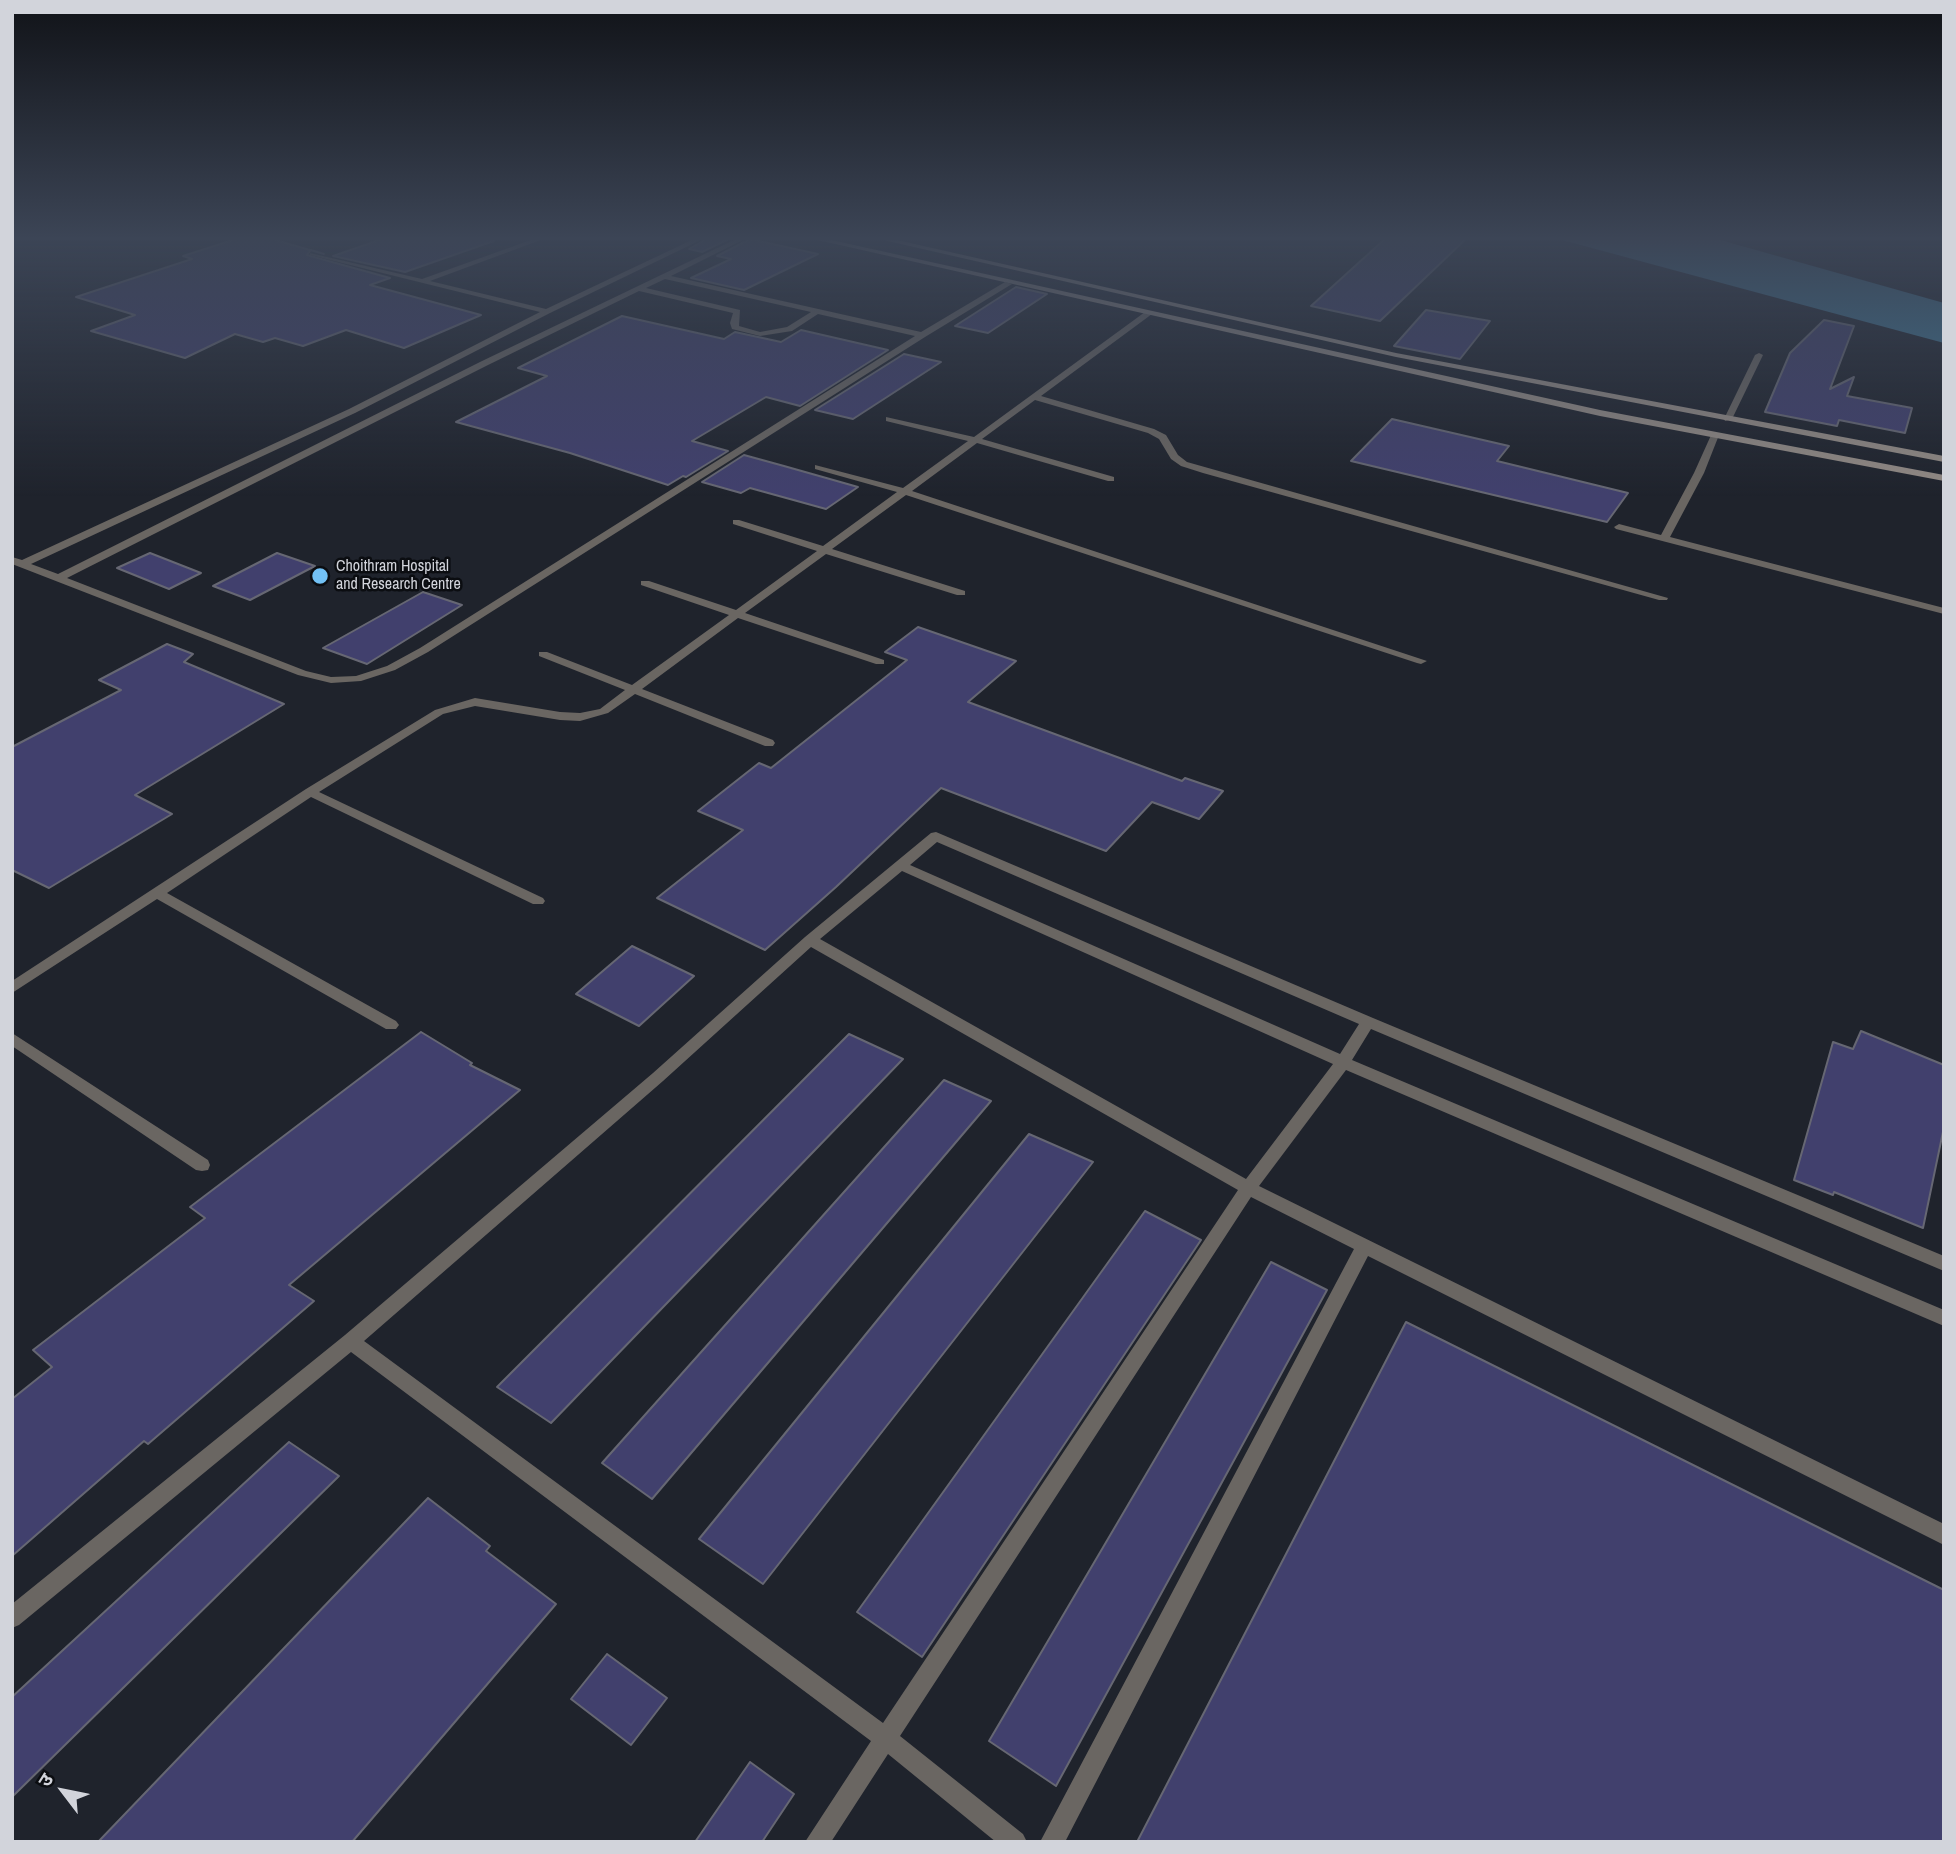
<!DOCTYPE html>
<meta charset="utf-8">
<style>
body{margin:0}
#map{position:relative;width:1956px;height:1854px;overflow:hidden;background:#1f232c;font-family:"Archivo Narrow","Noto Sans Devanagari",sans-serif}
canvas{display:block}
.frame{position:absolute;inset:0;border:14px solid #d2d4db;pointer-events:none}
.north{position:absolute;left:28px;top:1756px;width:70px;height:70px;-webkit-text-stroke:5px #0b0d11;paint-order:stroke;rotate:302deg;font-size:19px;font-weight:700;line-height:28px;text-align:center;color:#d2d4db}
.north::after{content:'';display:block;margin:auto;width:24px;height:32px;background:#d2d4db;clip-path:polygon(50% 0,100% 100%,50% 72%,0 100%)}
</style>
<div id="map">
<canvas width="1956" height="1854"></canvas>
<div class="frame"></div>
<div class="north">उ</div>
</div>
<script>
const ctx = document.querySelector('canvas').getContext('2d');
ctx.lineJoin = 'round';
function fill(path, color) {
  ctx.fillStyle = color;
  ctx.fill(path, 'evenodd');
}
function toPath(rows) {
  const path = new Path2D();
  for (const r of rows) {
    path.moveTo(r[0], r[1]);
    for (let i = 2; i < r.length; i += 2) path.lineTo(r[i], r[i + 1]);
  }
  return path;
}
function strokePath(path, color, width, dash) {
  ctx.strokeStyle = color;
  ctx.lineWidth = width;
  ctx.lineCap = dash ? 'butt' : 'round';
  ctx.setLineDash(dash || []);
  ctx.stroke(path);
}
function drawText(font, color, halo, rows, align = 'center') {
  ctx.font = font + ' "Archivo Narrow",sans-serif';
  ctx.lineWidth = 5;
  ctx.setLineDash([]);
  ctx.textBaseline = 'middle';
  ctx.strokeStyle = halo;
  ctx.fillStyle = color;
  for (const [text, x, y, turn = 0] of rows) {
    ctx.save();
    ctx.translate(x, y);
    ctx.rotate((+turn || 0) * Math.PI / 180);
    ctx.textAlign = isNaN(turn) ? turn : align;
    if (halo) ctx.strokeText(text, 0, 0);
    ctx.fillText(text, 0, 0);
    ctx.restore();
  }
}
fill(toPath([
 [1551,237,1710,237,1944,303,1944,343]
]), '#417997');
const building = toPath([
 [242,237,265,237,324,254,311,250,307,255,390,278,370,285,481,315,404,348,346,330,303,346,275,338,263,342,235,334,185,358,91,331,135,315,76,297,192,259,183,256,242,237],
 [388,237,493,237,494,241,405,272,333,256,388,237],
 [710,237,733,237,702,252,689,249,710,237],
 [1387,237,1468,237,1380,321,1311,306,1387,237],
 [750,239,818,254,744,290,691,278,731,259,717,256,750,239],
 [1016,287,1047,294,988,333,955,326,1016,287],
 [1426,310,1490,321,1460,359,1394,346,1426,310],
 [622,316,724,339,735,332,781,342,801,330,888,350,800,406,766,397,692,441,728,451,686,477,683,476,668,485,570,453,456,422,547,376,518,368,622,316],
 [1824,320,1854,326,1830,389,1854,377,1847,396,1912,408,1905,433,1839,420,1837,426,1765,412,1790,353,1824,320],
 [904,354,941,362,853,419,815,410,904,354],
 [1392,419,1509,446,1497,461,1628,493,1607,522,1351,461,1392,419],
 [744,455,784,466,858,487,826,509,750,488,741,493,702,482,744,455],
 [150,553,201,573,169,589,117,568,150,553],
 [277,553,315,566,250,600,213,586,277,553],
 [423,592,462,605,367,664,323,648,423,592],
 [918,627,1016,661,968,702,1182,781,1185,778,1223,791,1199,819,1152,802,1106,851,941,788,836,887,765,950,657,898,743,830,698,811,759,763,771,768,907,660,885,652,918,627],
 [167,644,193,654,184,662,284,704,135,795,172,814,49,888,12,870,12,747,121,690,99,680,167,644],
 [632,946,694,976,639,1026,576,994,632,946],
 [1861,1031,1944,1065,1944,1127,1923,1228,1834,1192,1833,1195,1794,1180,1833,1042,1853,1049,1861,1031],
 [421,1032,472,1063,470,1065,520,1090,289,1285,314,1301,148,1444,144,1441,12,1556,12,1399,52,1367,33,1350,205,1218,190,1207,421,1032],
 [849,1034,903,1059,551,1423,497,1387,849,1034],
 [944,1080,991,1101,652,1499,602,1463,944,1080],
 [1029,1134,1093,1162,763,1584,699,1539,1029,1134],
 [1145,1211,1201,1240,922,1657,857,1612,1145,1211],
 [1271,1262,1327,1290,1056,1786,989,1741,1271,1262],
 [1406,1322,1944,1590,1944,1842,1137,1842,1406,1322],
 [289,1442,339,1476,12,1797,12,1697,289,1442],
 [428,1498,490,1546,486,1551,556,1604,352,1842,98,1842,428,1498],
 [607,1654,667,1698,631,1745,571,1699,607,1654],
 [750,1762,794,1794,762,1842,695,1842,750,1762]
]);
fill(building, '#41406d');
strokePath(building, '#666773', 2);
fill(toPath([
 [539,237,549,237,430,281,546,309,698,237,707,237,550,313,355,413,31,564,58,574,480,362,740,237,749,237,671,276,921,332,1005,282,1012,284,925,337,428,652,395,670,361,681,331,683,298,675,12,564,12,557,22,560,349,409,540,312,310,255,310,253,422,279,539,237],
 [665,279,811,312,787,327,760,332,739,326,740,310,646,288,665,279],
 [639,291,733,313,730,323,732,329,760,336,792,331,818,314,915,336,420,648,387,666,356,676,331,677,306,671,67,578,486,366,639,291],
 [1145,312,1152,314,1041,396,1154,429,1166,435,1178,455,1187,462,1668,598,1667,600,1659,600,1203,473,1181,466,1171,459,1159,439,1148,433,1035,400,982,439,1114,477,1114,481,1108,481,977,443,912,491,1427,661,1421,664,1417,663,906,495,832,549,965,591,965,595,957,595,826,554,745,613,884,660,884,664,876,664,738,618,642,689,773,740,775,743,773,746,765,746,635,694,608,713,580,721,560,720,475,706,443,714,319,792,543,898,545,901,543,904,533,904,311,797,167,893,396,1021,399,1025,396,1029,386,1029,157,899,12,993,12,981,306,789,435,710,475,698,560,712,580,713,600,709,625,690,539,656,539,652,547,652,632,685,729,615,641,585,641,581,649,581,736,610,817,551,733,524,733,520,739,520,823,546,897,492,815,469,815,465,903,488,968,441,886,421,886,417,974,437,1145,312],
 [1759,353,1763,355,1732,419,1725,421,1724,419,1755,355,1759,353],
 [1712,433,1719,435,1704,473,1670,537,1944,608,1944,614,1616,529,1614,527,1619,524,1661,535,1694,473,1712,433],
 [936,832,1373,1018,1944,1256,1944,1271,1371,1029,1352,1060,1944,1310,1944,1326,1346,1070,1259,1186,1944,1524,1944,1545,1368,1256,1065,1842,1040,1842,1354,1249,1251,1197,900,1736,1023,1834,1027,1842,996,1842,888,1754,831,1842,805,1842,871,1741,351,1352,19,1625,12,1628,12,1604,345,1335,653,1073,805,937,931,833,936,832],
 [937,842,1359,1024,1340,1054,910,865,937,842],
 [902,871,1333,1064,1246,1179,820,939,902,871],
 [811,947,1238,1190,883,1723,364,1341,663,1081,811,947],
 [12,1033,208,1160,210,1165,208,1170,202,1171,196,1170,12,1046,12,1033]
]), '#6a6662');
fill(toPath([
 [804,237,818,237,1600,410,1944,475,1944,481,1600,416,804,237],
 [870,237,884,237,1396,353,1944,456,1944,462,1396,357,870,237]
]), '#938b85');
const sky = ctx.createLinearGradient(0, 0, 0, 497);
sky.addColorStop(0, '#111318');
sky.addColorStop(0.48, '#3c4556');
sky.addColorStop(1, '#3c455600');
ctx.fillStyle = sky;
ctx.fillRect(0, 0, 1956, 497);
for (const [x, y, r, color] of [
 [320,576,9,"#72c1f5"]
]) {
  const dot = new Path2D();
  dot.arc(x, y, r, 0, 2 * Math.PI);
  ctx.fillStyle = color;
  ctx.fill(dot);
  strokePath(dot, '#0b0d11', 2.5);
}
drawText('16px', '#d2d4db', '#0b0d11', [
 ["Choithram Hospital",336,567],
 ["and Research Centre",336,585]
], 'left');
</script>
